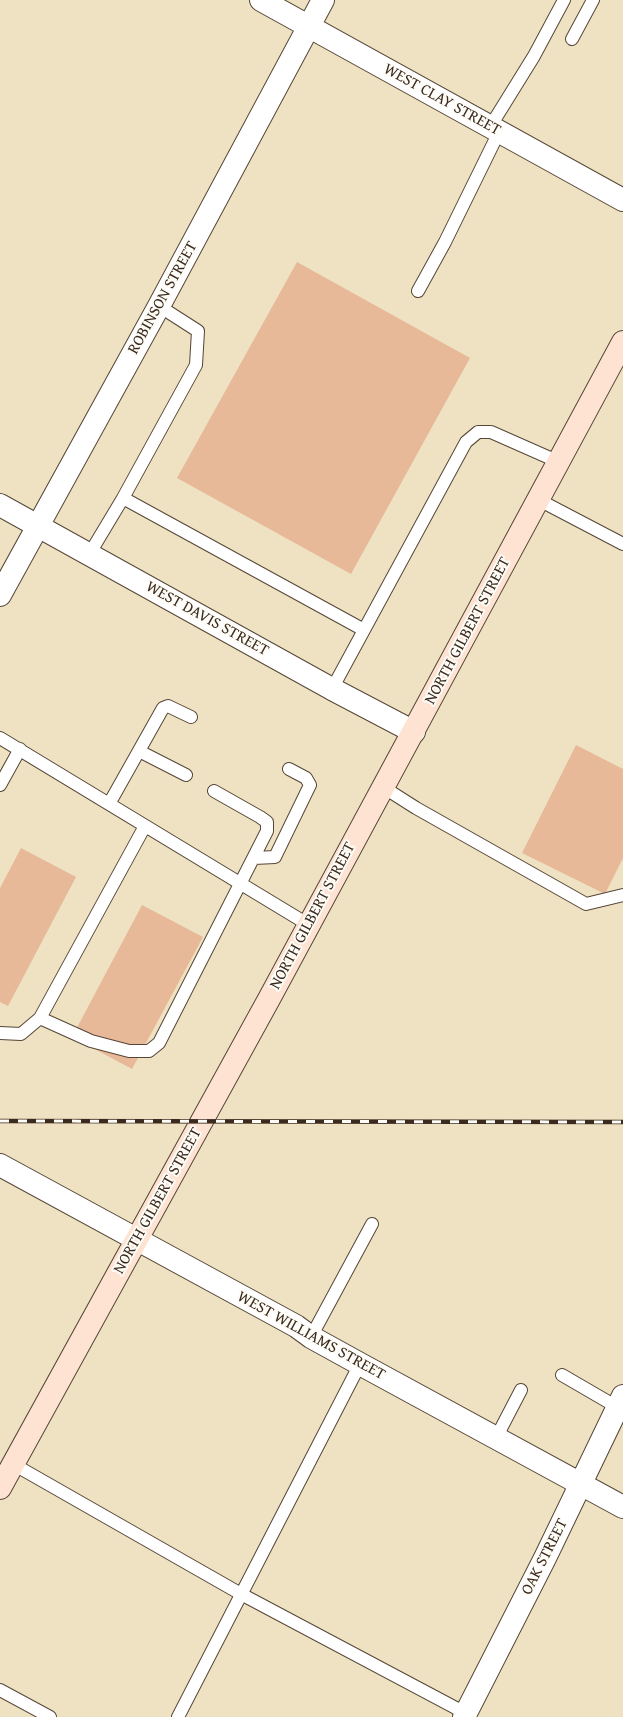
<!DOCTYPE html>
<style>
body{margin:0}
canvas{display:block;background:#eee2c2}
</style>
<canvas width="623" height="1717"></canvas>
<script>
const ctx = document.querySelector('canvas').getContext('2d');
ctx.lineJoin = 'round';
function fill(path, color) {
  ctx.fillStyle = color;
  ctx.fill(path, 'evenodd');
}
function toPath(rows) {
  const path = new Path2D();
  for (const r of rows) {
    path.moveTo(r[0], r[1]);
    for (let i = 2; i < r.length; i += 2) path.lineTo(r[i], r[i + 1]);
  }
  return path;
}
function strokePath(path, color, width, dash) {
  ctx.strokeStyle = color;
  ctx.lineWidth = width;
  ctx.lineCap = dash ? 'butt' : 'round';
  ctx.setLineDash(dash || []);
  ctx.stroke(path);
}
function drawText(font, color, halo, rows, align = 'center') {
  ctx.font = font + ' "Gentium Book Plus",serif';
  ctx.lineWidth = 4;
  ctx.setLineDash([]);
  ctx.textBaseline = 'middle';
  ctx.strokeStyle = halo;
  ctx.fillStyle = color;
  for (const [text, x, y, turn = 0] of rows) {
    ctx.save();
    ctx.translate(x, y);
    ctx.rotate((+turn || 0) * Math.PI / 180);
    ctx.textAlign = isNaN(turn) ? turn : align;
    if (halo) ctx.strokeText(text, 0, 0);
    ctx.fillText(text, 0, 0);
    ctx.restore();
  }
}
fill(toPath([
 [297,262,470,358,351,574,177,478],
 [576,745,623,769,623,858,605,894,522,853],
 [21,848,76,877,8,1006,0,1002,0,888],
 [142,905,203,937,132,1069,72,1037]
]), '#e7b998');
const lane = toPath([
 [572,39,593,0],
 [490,127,534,56,564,0],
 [418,291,445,242,499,132],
 [123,498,196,365,198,331,159,306],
 [539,500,623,544],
 [90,553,123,498,364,630,332,689],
 [364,630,466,442,478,432,491,432,559,462],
 [0,738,309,925],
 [139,751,186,775],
 [0,785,20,749],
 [383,787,416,808,586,904,623,895],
 [109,804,163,708,168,706,191,717],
 [254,858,275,857,310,785,306,778,289,769],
 [40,1018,91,1041,129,1051,149,1051,159,1043,267,831,267,822,260,817,214,791],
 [0,1033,21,1034,40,1018,145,826],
 [311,1337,372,1224],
 [562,1375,617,1407],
 [496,1438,521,1390],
 [13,1464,241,1594,469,1715],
 [0,1690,50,1717],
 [178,1717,360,1364]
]);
const street = toPath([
 [261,0,623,200],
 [0,505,332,689,414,732],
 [0,595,159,306,323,0],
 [0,1165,296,1326,311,1337,360,1364,623,1507],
 [464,1717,545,1558,623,1396]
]);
const secondary = toPath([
 [0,1488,269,999,623,342]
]);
strokePath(lane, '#564637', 14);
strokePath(street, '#564637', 24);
strokePath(secondary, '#564637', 24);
strokePath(lane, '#fff', 12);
strokePath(street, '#fff', 22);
strokePath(secondary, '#fee3d2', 22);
const rail = toPath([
 [0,1121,623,1122]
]);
strokePath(rail, '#3b2a1e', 4.5);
strokePath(rail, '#fdfcf7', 3, [9]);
drawText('16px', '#3b2a1e', '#fdfcf7', [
 ["WEST CLAY STREET",442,100,29],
 ["ROBINSON STREET",163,298,-61],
 ["WEST DAVIS STREET",207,619,29],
 ["NORTH GILBERT STREET",468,631,-62],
 ["NORTH GILBERT STREET",313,916,-62],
 ["NORTH GILBERT STREET",158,1201,-61],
 ["WEST WILLIAMS STREET",311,1336,29],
 ["OAK STREET",545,1557,-63]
]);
</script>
